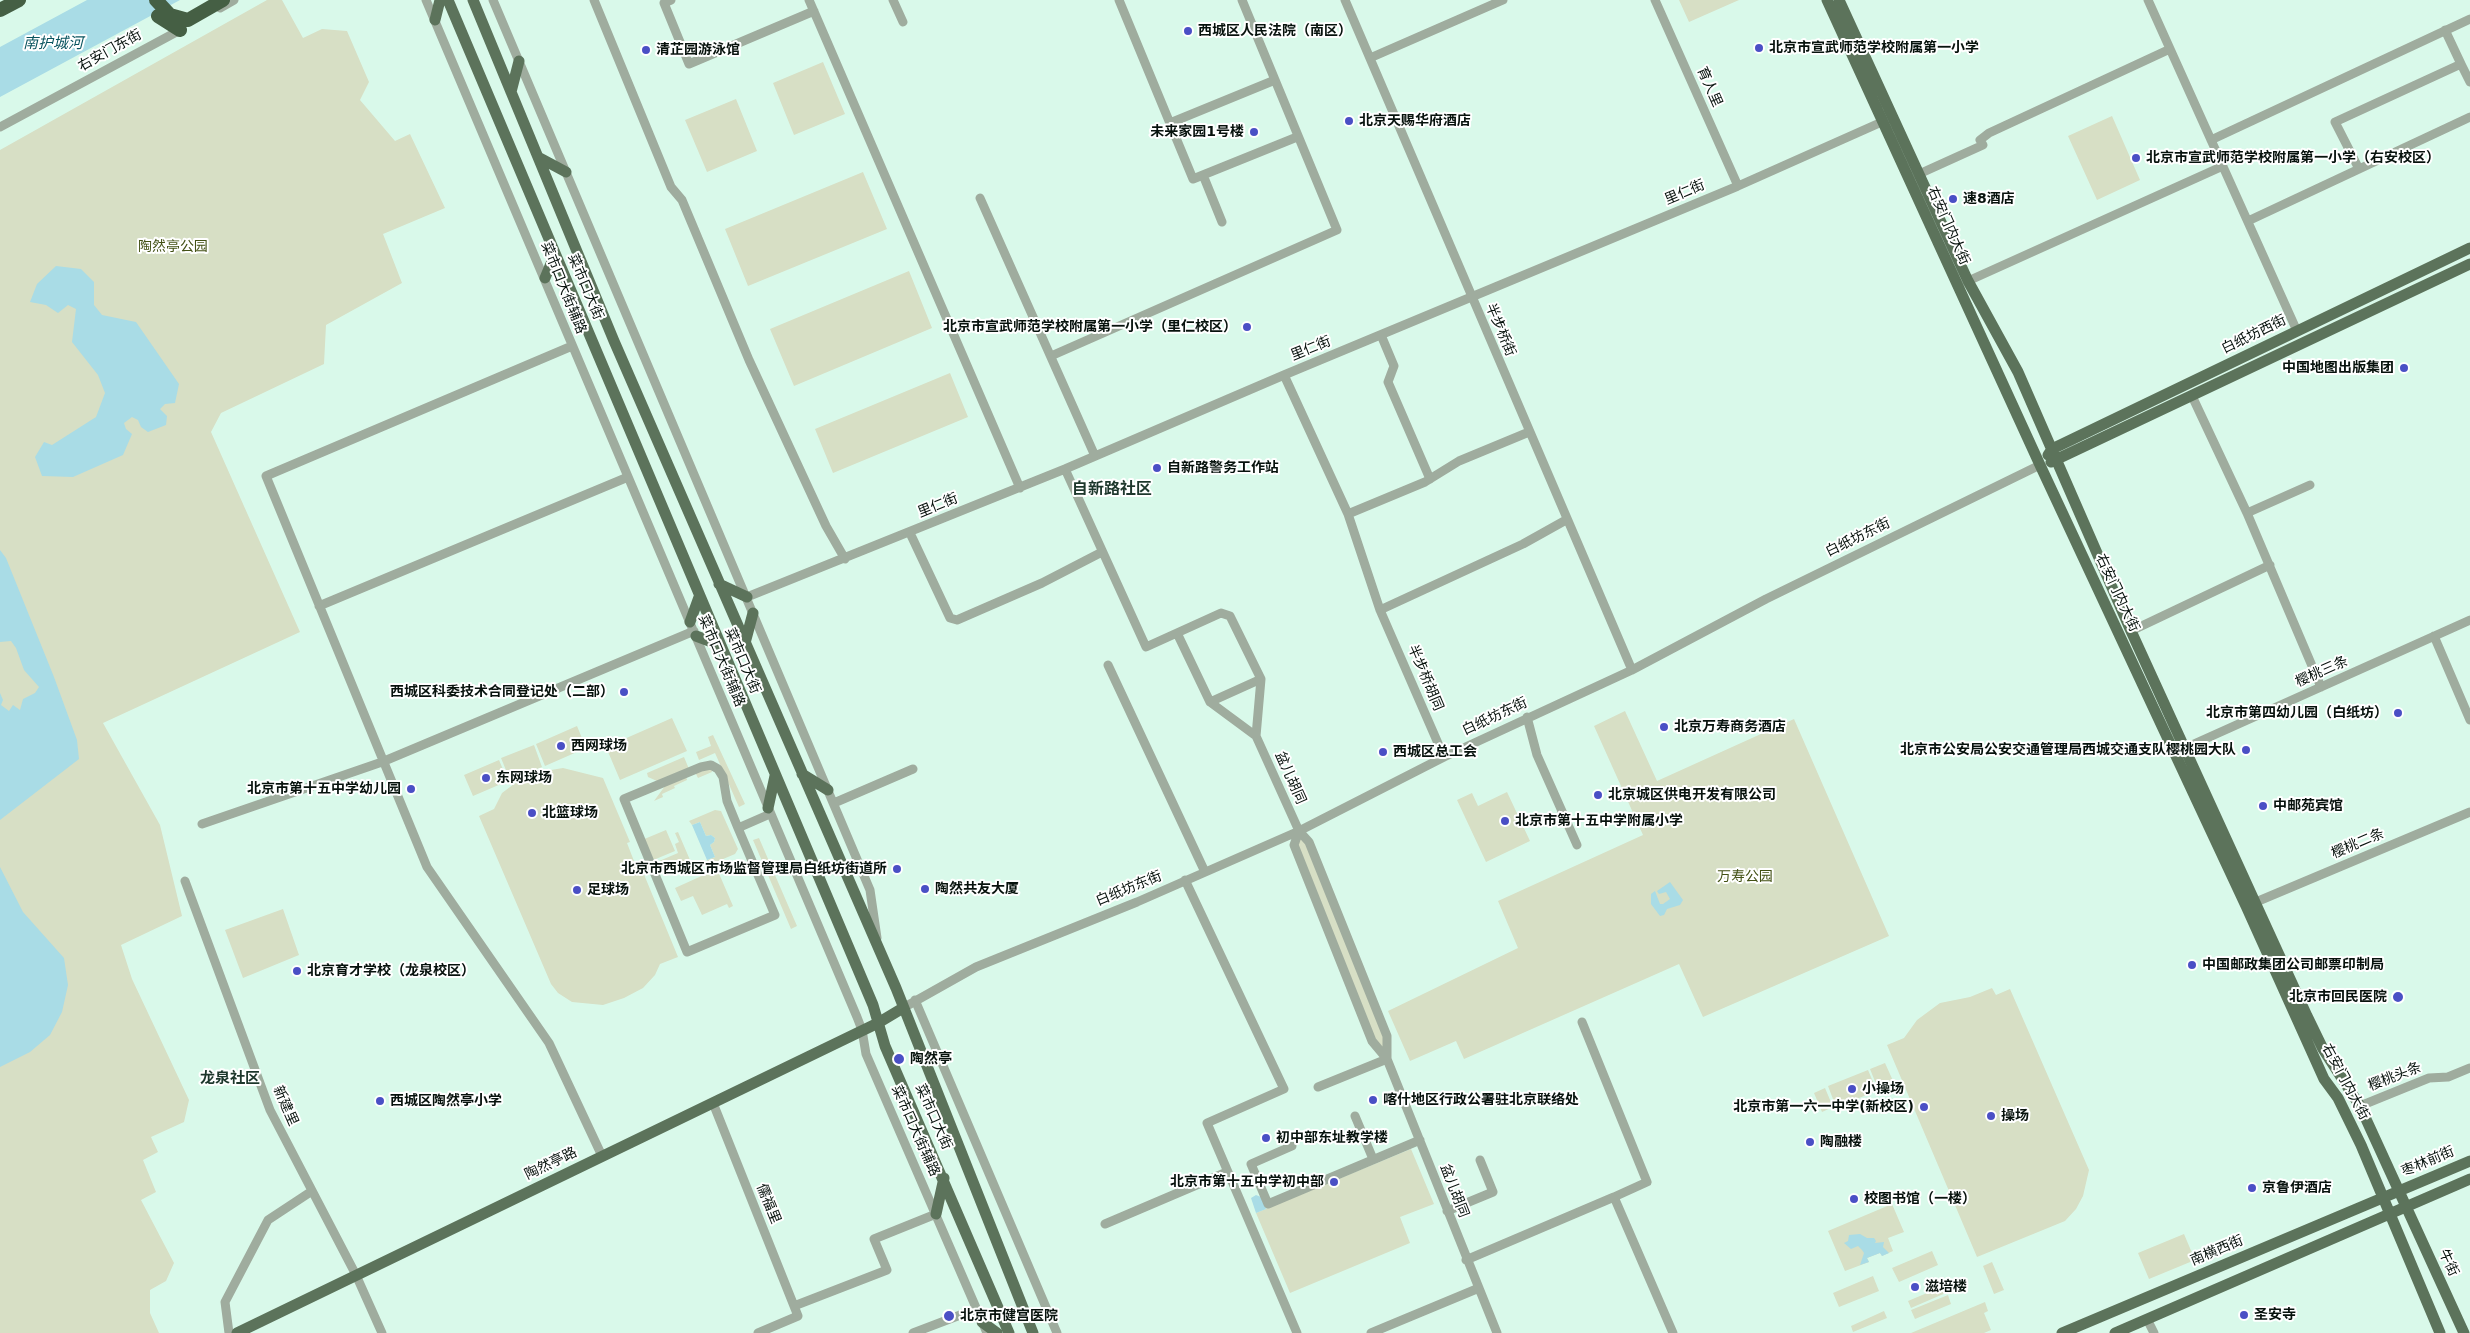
<!DOCTYPE html>
<meta charset="utf-8">
<style>
body{margin:0}
canvas{display:block;background:#d9f9ea}
</style>
<canvas width="2470" height="1333"></canvas>
<script>
const ctx = document.querySelector('canvas').getContext('2d');
ctx.lineJoin = 'round';
function fill(path, color) {
  ctx.fillStyle = color;
  ctx.fill(path, 'evenodd');
}
function toPath(rows) {
  const path = new Path2D();
  for (const r of rows) {
    path.moveTo(r[0], r[1]);
    for (let i = 2; i < r.length; i += 2) path.lineTo(r[i], r[i + 1]);
  }
  return path;
}
function strokePath(path, color, width, dash) {
  ctx.strokeStyle = color;
  ctx.lineWidth = width;
  ctx.lineCap = dash ? 'butt' : 'round';
  ctx.setLineDash(dash || []);
  ctx.stroke(path);
}
function drawText(font, color, halo, rows, align = 'center') {
  ctx.font = font + ' "DejaVu Sans","Noto Sans SC",sans-serif';
  ctx.lineWidth = 4;
  ctx.setLineDash([]);
  ctx.textBaseline = 'middle';
  ctx.strokeStyle = halo;
  ctx.fillStyle = color;
  for (const [text, x, y, turn = 0] of rows) {
    ctx.save();
    ctx.translate(x, y);
    ctx.rotate((+turn || 0) * Math.PI / 180);
    ctx.textAlign = isNaN(turn) ? turn : align;
    if (halo) ctx.strokeText(text, 0, 0);
    ctx.fillText(text, 0, 0);
    ctx.restore();
  }
}
fill(toPath([
 [267,0,282,0,303,38,322,29,347,31,369,82,360,100,395,141,410,134,445,208,383,234,402,283,326,325,324,364,221,413,211,432,300,632,103,723,160,825,182,916,121,945,132,979,189,1100,184,1122,151,1137,158,1152,143,1160,156,1192,141,1200,174,1263,166,1281,150,1290,150,1313,159,1333,0,1333,0,150],
 [1679,0,1739,0,1689,22],
 [823,62,845,114,794,135,773,83],
 [736,99,757,151,707,172,685,120],
 [2112,116,2140,180,2097,200,2068,136],
 [863,172,887,229,748,286,725,229],
 [909,271,932,328,794,386,770,329],
 [950,373,968,417,833,473,815,429],
 [1625,711,1657,781,1794,719,1889,936,1703,1017,1679,964,1464,1059,1456,1041,1410,1061,1388,1011,1518,948,1498,901,1643,835,1594,726],
 [672,718,687,751,620,780,606,747],
 [577,726,586,748,545,766,536,744],
 [713,735,745,804,739,807,715,753,699,760,696,752,711,746,708,737],
 [534,745,542,767,510,780,501,758],
 [684,757,689,769,657,781,648,777,647,773],
 [499,760,508,781,473,796,464,775],
 [563,768,603,778,630,842,627,843,639,874,643,872,678,957,660,964,655,975,643,988,624,998,603,1005,572,1002,558,993,551,984,479,816,494,809,502,793,514,784,545,771],
 [711,768,712,772,698,778,695,772,686,776,687,780,674,786,675,788,662,794,663,797,654,801,665,786,673,780,694,772],
 [1507,792,1530,841,1486,862,1457,800,1472,793,1478,806],
 [715,810,721,811,738,849,735,854,709,865,707,860,715,857,710,845,714,842,715,838,711,835,706,836,700,822,692,825,689,821],
 [666,830,675,851,651,861,642,840],
 [1299,831,1309,842,1387,1036,1387,1059,1372,1041,1294,845],
 [678,832,690,860,673,867,670,861,654,868,652,864,678,853,675,844,679,842,675,833],
 [759,838,797,926,791,929,753,840],
 [717,869,733,906,729,908,727,904,702,915,693,896,681,901,675,888],
 [283,909,299,955,243,978,225,930],
 [1992,988,1996,995,2010,989,2089,1170,2083,1196,2076,1209,2065,1221,1977,1257,1887,1045,1904,1038,1917,1020,1940,1003,1970,997],
 [1885,1063,1894,1083,1878,1089,1870,1069],
 [1868,1070,1877,1091,1836,1107,1828,1086],
 [1825,1088,1833,1107,1822,1112,1814,1093],
 [1411,1149,1434,1204,1400,1217,1410,1243,1290,1293,1256,1213],
 [1892,1204,1904,1232,1888,1238,1893,1251,1882,1256,1880,1253,1867,1258,1869,1262,1845,1271,1828,1231],
 [2184,1234,2195,1260,2149,1279,2138,1253],
 [1932,1251,1938,1265,1899,1282,1892,1268],
 [1992,1262,2004,1290,1994,1294,1983,1266],
 [1873,1276,1879,1291,1839,1307,1833,1293],
 [1946,1285,1948,1292,1911,1308,1908,1301],
 [1948,1295,1951,1304,1915,1319,1911,1310],
 [1985,1302,1988,1311,1984,1313,1991,1330,1984,1333,1911,1333],
 [1884,1311,1887,1318,1853,1332,1851,1326]
]), '#d7dfc5');
fill(toPath([
 [87,0,180,0,0,97,0,47],
 [56,266,81,269,94,282,94,305,102,315,136,322,179,384,175,403,165,404,160,409,167,416,166,425,148,432,141,427,138,420,132,417,124,423,126,429,132,434,123,455,73,477,42,476,35,457,44,442,52,445,96,417,105,393,98,375,72,342,76,309,68,305,58,313,46,305,30,302,37,284],
 [0,550,6,558,54,677,77,740,79,759,0,820,0,693,3,700,1,705,9,711,13,705,20,710,23,699,35,693,39,687,24,670,16,648,11,641,0,642],
 [700,822,706,836,711,835,715,838,714,842,710,845,715,857,707,860,692,825],
 [0,867,23,912,64,958,68,985,62,1012,50,1035,30,1052,0,1067],
 [1670,882,1683,900,1680,905,1667,909,1664,915,1660,916,1651,904,1651,894,1655,891,1660,904,1663,904,1670,899,1666,892,1659,894,1657,891],
 [1256,1195,1261,1197,1266,1209,1256,1213,1251,1198],
 [1860,1234,1867,1238,1874,1238,1876,1241,1875,1243,1884,1242,1883,1247,1889,1253,1882,1256,1880,1253,1867,1258,1869,1262,1860,1265,1864,1253,1862,1250,1858,1246,1851,1249,1844,1243,1848,1241,1849,1235]
]), '#a9dce6');
strokePath(toPath([
 [426,0,857,1017,862,1030,866,1054,987,1333],
 [493,0,870,890,877,938],
 [594,0,671,187,682,200,749,360,826,526,845,559],
 [671,0,664,3,689,64,814,11],
 [809,0,1020,488],
 [893,0,903,22],
 [1119,0,1193,179,1297,137],
 [1345,0,1632,670],
 [1655,0,1738,186],
 [2148,0,2297,331],
 [220,8,234,0],
 [1370,58,1503,0],
 [2461,64,2470,82],
 [1170,123,1275,80],
 [0,127,182,29],
 [2211,140,2470,19],
 [2359,169,2335,122,2461,64,2445,30],
 [1919,174,1983,145,1980,140,1989,133,2170,49],
 [1203,175,1222,222],
 [980,198,1095,456],
 [2248,221,2470,117],
 [1968,281,2223,166],
 [1381,335,1394,366,1388,382,1430,479],
 [572,346,266,476,427,867,549,1043,602,1156],
 [1051,356,1337,230,1242,0],
 [1284,375,1348,514,1380,610,1444,757],
 [2192,396,2247,513,2321,687],
 [1065,469,1146,647,1221,613,1230,616,1261,679,1256,736,1299,831,1309,842,1387,1036,1387,1059],
 [2247,513,2310,485],
 [1348,514,1425,482,1459,461,1529,432],
 [910,533,950,618,957,620,1042,583,1102,552],
 [747,597,1065,469,1284,375,1738,186,1884,121],
 [319,606,628,477],
 [1380,610,1523,544,1566,520],
 [2131,631,2270,565],
 [1177,633,1210,702],
 [2434,636,2470,720],
 [1108,665,1205,872],
 [1527,717,1537,755,1577,845],
 [1256,736,1210,702,1261,679],
 [2185,748,2470,620],
 [834,803,913,769],
 [202,824,382,762,694,631],
 [738,828,727,801,723,777,718,769,711,765,701,767,624,799,687,952,775,915,738,828,770,814],
 [1299,831,1294,845,1372,1041,1387,1059,1497,1333],
 [1185,880,1284,1089,1207,1123,1297,1333],
 [185,881,270,1110,356,1275,382,1333],
 [2256,902,2470,812],
 [915,1000,1057,1333],
 [903,1008,976,967,1137,902,1299,831,1444,757,1632,670,1766,599,2040,465],
 [1582,1022,1647,1182,1614,1197,1673,1333],
 [1318,1087,1387,1059],
 [713,1103,798,1316,758,1333],
 [2360,1106,2429,1078,2448,1077,2470,1068],
 [1355,1116,1373,1159],
 [1292,1146,1251,1164,1268,1204,1420,1140],
 [1447,1211,1493,1192,1480,1160],
 [1105,1224,1227,1172],
 [1466,1260,1614,1197],
 [794,1306,887,1270,874,1239,936,1214],
 [2147,1319,2154,1333],
 [229,1333,225,1302,268,1220,312,1191],
 [913,1333,976,1309],
 [1371,1333,1479,1288]
]), '#9fac9e', 9);
strokePath(toPath([
 [448,0,873,1005,885,1046,1009,1333],
 [473,0,614,341,896,988,1033,1333],
 [1827,0,2040,465,2246,906,2324,1079,2338,1098,2361,1145,2440,1333],
 [1839,0,1968,281,2018,372,2131,631,2307,1016,2323,1049,2360,1106,2464,1333],
 [435,20,440,0],
 [511,92,519,61],
 [538,157,566,172],
 [545,278,555,254],
 [2048,455,2052,449,2470,248],
 [2051,462,2470,264],
 [719,584,747,597],
 [690,622,699,597],
 [696,636,720,645],
 [745,643,753,613],
 [802,774,828,790],
 [768,808,775,776],
 [936,1214,944,1178],
 [982,1322,997,1333],
 [237,1333,878,1023,903,1008],
 [2062,1333,2470,1161],
 [2115,1333,2470,1179]
]), '#5c735b', 11);
strokePath(toPath([
 [156,0,170,15,188,20,223,0],
 [0,10,19,0],
 [158,16,180,30]
]), '#455f44', 14);
for (const [x, y, r, color] of [
 [1188,31,5,"#4a4fc5"],
 [1759,48,5,"#4a4fc5"],
 [646,50,5,"#4a4fc5"],
 [1349,121,5,"#4a4fc5"],
 [1254,132,5,"#4a4fc5"],
 [2136,158,5,"#4a4fc5"],
 [1953,199,5,"#4a4fc5"],
 [1247,327,5,"#4a4fc5"],
 [2404,368,5,"#4a4fc5"],
 [1157,468,5,"#4a4fc5"],
 [624,692,5,"#4a4fc5"],
 [2398,713,5,"#4a4fc5"],
 [1664,727,5,"#4a4fc5"],
 [561,746,5,"#4a4fc5"],
 [2246,750,5,"#4a4fc5"],
 [1383,752,5,"#4a4fc5"],
 [486,778,5,"#4a4fc5"],
 [411,789,5,"#4a4fc5"],
 [1598,795,5,"#4a4fc5"],
 [2263,806,5,"#4a4fc5"],
 [532,813,5,"#4a4fc5"],
 [1505,821,5,"#4a4fc5"],
 [897,869,5,"#4a4fc5"],
 [925,889,5,"#4a4fc5"],
 [577,890,5,"#4a4fc5"],
 [2192,965,5,"#4a4fc5"],
 [297,971,5,"#4a4fc5"],
 [2398,997,6,"#4a4fc5"],
 [899,1059,6,"#4a4fc5"],
 [1852,1089,5,"#4a4fc5"],
 [1373,1100,5,"#4a4fc5"],
 [380,1101,5,"#4a4fc5"],
 [1924,1107,5,"#4a4fc5"],
 [1991,1116,5,"#4a4fc5"],
 [1266,1138,5,"#4a4fc5"],
 [1810,1142,5,"#4a4fc5"],
 [1334,1182,5,"#4a4fc5"],
 [2252,1188,5,"#4a4fc5"],
 [1854,1199,5,"#4a4fc5"],
 [1915,1287,5,"#4a4fc5"],
 [2244,1315,5,"#4a4fc5"],
 [949,1316,6,"#4a4fc5"]
]) {
  const dot = new Path2D();
  dot.arc(x, y, r, 0, 2 * Math.PI);
  ctx.fillStyle = color;
  ctx.fill(dot);
  strokePath(dot, '#fff', 2);
}
drawText('bold 14px', '#07120d', '#fff', [
 ["西城区人民法院（南区）",1198,31],
 ["北京市宣武师范学校附属第一小学",1769,48],
 ["清芷园游泳馆",656,50],
 ["北京天赐华府酒店",1359,121],
 ["未来家园1号楼",1244,132,"right"],
 ["北京市宣武师范学校附属第一小学（右安校区）",2146,158],
 ["速8酒店",1963,199],
 ["北京市宣武师范学校附属第一小学（里仁校区）",1237,327,"right"],
 ["中国地图出版集团",2394,368,"right"],
 ["自新路警务工作站",1167,468],
 ["西城区科委技术合同登记处（二部）",614,692,"right"],
 ["北京市第四幼儿园（白纸坊）",2388,713,"right"],
 ["北京万寿商务酒店",1674,727],
 ["西网球场",571,746],
 ["北京市公安局公安交通管理局西城交通支队樱桃园大队",2236,750,"right"],
 ["西城区总工会",1393,752],
 ["东网球场",496,778],
 ["北京市第十五中学幼儿园",401,789,"right"],
 ["北京城区供电开发有限公司",1608,795],
 ["中邮苑宾馆",2273,806],
 ["北篮球场",542,813],
 ["北京市第十五中学附属小学",1515,821],
 ["北京市西城区市场监督管理局白纸坊街道所",887,869,"right"],
 ["陶然共友大厦",935,889],
 ["足球场",587,890],
 ["中国邮政集团公司邮票印制局",2202,965],
 ["北京育才学校（龙泉校区）",307,971],
 ["北京市回民医院",2387,997,"right"],
 ["陶然亭",910,1059],
 ["小操场",1862,1089],
 ["喀什地区行政公署驻北京联络处",1383,1100],
 ["西城区陶然亭小学",390,1101],
 ["北京市第一六一中学(新校区)",1914,1107,"right"],
 ["操场",2001,1116],
 ["初中部东址教学楼",1276,1138],
 ["陶融楼",1820,1142],
 ["北京市第十五中学初中部",1324,1182,"right"],
 ["京鲁伊酒店",2262,1188],
 ["校图书馆（一楼）",1864,1199],
 ["滋培楼",1925,1287],
 ["圣安寺",2254,1315],
 ["北京市健宫医院",960,1316]
], 'left');
drawText('14px', '#07120d', '#fff', [
 ["右安门东街",110,51,-29],
 ["育人里",1709,87,66],
 ["里仁街",1685,193,-23],
 ["右安门内大街",1948,226,66],
 ["菜市口大街",585,287,67],
 ["菜市口大街辅路",563,288,68],
 ["半步桥街",1500,330,67],
 ["白纸坊西街",2254,335,-26],
 ["里仁街",1311,349,-22],
 ["里仁街",938,506,-22],
 ["白纸坊东街",1858,538,-26],
 ["右安门内大街",2117,593,65],
 ["菜市口大街辅路",721,661,67],
 ["菜市口大街",742,661,67],
 ["樱桃三条",2322,672,-24],
 ["半步桥胡同",1425,678,67],
 ["白纸坊东街",1495,717,-25],
 ["盆儿胡同",1290,778,66],
 ["樱桃二条",2358,844,-23],
 ["白纸坊东街",1129,889,-22],
 ["樱桃头条",2395,1077,-21],
 ["右安门内大街",2345,1082,62],
 ["新建里",285,1106,66],
 ["菜市口大街",933,1117,66],
 ["菜市口大街辅路",915,1131,66],
 ["枣林前街",2428,1162,-23],
 ["陶然亭路",551,1164,-26],
 ["盆儿胡同",1454,1191,69],
 ["儒福里",768,1204,68],
 ["南横西街",2217,1251,-23],
 ["牛街",2448,1263,65]
]);
drawText('14px', '#435115', '#fff', [
 ["陶然亭公园",173,247],
 ["万寿公园",1745,877]
]);
drawText('italic 15px', '#08535e', '#fff', [
 ["南护城河",53,44]
]);
drawText('bold 15px', '#1d372c', '#fff', [
 ["龙泉社区",230,1079]
]);
drawText('bold 16px', '#1d372c', '#fff', [
 ["自新路社区",1112,490]
]);
</script>
